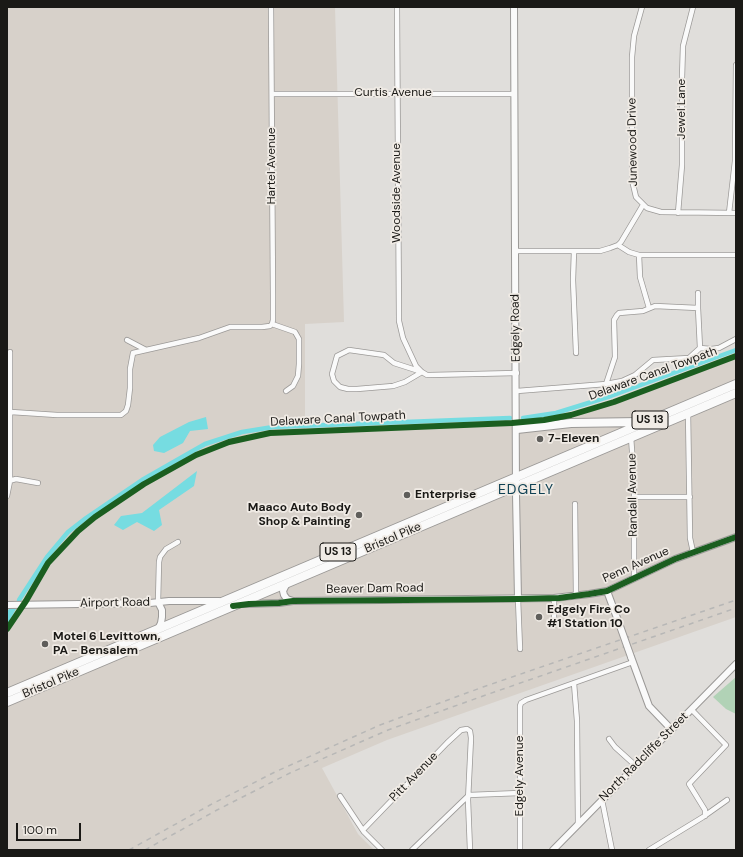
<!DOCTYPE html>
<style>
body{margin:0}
#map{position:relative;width:743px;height:857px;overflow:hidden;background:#e0dedb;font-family:"DM Sans",sans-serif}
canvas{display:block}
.frame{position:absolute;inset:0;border:8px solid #1a1916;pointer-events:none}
.scale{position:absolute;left:16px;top:823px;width:65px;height:18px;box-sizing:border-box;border:2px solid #1a1916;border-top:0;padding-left:5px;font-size:12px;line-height:14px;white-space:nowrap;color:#1a1916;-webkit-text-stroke:3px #f0ebe5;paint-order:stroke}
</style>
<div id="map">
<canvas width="743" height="857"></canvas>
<div class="frame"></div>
<div class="scale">100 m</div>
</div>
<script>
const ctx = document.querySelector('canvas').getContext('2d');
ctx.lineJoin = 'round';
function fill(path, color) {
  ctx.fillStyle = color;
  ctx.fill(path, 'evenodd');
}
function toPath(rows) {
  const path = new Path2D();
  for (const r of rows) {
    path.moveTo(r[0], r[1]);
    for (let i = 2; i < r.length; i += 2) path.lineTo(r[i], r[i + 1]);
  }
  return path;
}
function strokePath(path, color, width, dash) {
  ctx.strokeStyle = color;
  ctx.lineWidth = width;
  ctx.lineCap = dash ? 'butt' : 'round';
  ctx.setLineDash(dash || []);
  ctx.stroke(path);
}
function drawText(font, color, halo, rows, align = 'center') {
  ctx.font = font + ' "DM Sans",sans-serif';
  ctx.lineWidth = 3.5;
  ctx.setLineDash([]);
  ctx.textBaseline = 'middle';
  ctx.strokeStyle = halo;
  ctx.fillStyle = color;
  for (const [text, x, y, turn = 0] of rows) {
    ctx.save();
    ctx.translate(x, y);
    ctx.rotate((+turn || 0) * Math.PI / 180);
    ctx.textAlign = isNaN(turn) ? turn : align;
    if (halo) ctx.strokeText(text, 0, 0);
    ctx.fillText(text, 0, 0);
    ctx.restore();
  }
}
fill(toPath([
 [7,7,335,7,344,322,305,324,305,431,525,422,550,419,571,415,614,402,736,356,736,617,387,740,322,768,358,834,374,850,7,850]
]), '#d7d1ca');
fill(toPath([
 [736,677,736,714,726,709,713,697]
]), '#b1d2b6');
fill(toPath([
 [206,417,208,429,190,431,183,443,164,453,154,451,153,445,160,437,189,422],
 [197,471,194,486,159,510,162,525,154,531,137,522,123,530,114,525,121,516,142,513],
 [13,608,16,609,7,625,7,612,9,609]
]), '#76dce1');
strokePath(toPath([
 [523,418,556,413,611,396,736,350],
 [19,600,47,557,68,532,86,518,142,480,205,444,242,432,273,427,510,418]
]), '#76dce1', 4.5);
const street = toPath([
 [271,7,273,295,273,320,272,324],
 [397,7,399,321,403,338,416,366,422,372],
 [642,7,634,36,632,57,632,180,636,197,647,208,661,212,736,213],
 [272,94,514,94],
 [678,213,682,165,682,78,683,46,693,7],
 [729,213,735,161,736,65],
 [618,245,629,252,639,255,736,255],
 [515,251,600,251,610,248,618,245,621,242,643,205],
 [574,251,573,280,576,353],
 [639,255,640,277,649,308],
 [698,293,698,308,700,348,711,349,719,348,736,339],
 [272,324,295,332,299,339,299,364,298,376,293,386,286,391],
 [127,340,146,350],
 [422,372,405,382,393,386,357,389,348,389,340,387,334,381,332,374,337,356,349,350,384,355,394,363,422,372,427,375,430,375,517,373],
 [606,384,615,357,614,320,617,315,619,313,643,311,655,306,698,308],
 [517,391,606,384,622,381,635,375,653,360,689,358,700,348],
 [11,412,57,415,121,415,126,411,128,405,130,388,130,369,133,353,199,338,230,327,262,327,270,326,272,324],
 [688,412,690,538,693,552],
 [631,437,634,478,634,578],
 [9,481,16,479,38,483],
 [7,496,10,481,10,352],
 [634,497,690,497],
 [575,504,576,596],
 [554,598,554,625],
 [518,599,520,649],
 [158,602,159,562,160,557,166,549,178,542],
 [574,683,577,721,578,825],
 [692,710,726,745,689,784,705,810,705,816],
 [609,739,615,747,636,766],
 [340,796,364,832,382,850],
 [602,800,612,850],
 [363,830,447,743,461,730,467,729,470,731,471,738,468,800,470,850],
 [412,850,469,795,520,793],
 [520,850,520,706,521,703,526,700,633,662],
 [649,850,703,817,727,800]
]);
const secondary = toPath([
 [514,7,516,494,518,599],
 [287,583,283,591,284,595,287,599,293,601],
 [607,591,620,626],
 [243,604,279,603,293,601,554,598,589,594,607,591,675,559,736,537],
 [7,605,150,603,169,601,219,601],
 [158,629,161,623,162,617,162,610,158,602],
 [631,657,649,706,672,730],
 [553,850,736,664]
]);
const highway = toPath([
 [517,429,571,423,640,422],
 [7,693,736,384],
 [7,702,736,393]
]);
strokePath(street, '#9b9997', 6);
strokePath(secondary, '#9b9997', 8);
strokePath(highway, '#9b9997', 10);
strokePath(street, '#fafafa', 4.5);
strokePath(secondary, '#fafafa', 6);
strokePath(highway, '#fafafa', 8);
strokePath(toPath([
 [129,850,210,805,275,772,380,725,483,687,736,600],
 [145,850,217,810,290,773,388,730,483,696,736,608]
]), '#b7b7b6', 1.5, [5, 5]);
const secondaryBridge = toPath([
 [620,626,631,657]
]);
strokePath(secondaryBridge, '#9b9997', 8, []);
strokePath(secondaryBridge, '#fafafa', 6);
strokePath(toPath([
 [233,606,249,604,279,603,293,601,518,599,559,598,589,594,607,591,675,559,736,537],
 [7,629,26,601,48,563,78,531,95,517,144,484,196,455,229,442,270,433,512,423,544,420,571,415,614,402,736,356]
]), '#1b5e20', 6);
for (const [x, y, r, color] of [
 [540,439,4,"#5f5e5b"],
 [407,495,4,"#5f5e5b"],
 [359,515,4,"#5f5e5b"],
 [539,617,4,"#5f5e5b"],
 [45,644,4,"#5f5e5b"]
]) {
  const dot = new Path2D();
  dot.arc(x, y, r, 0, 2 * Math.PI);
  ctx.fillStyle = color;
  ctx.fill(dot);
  strokePath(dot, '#f0ebe5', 1.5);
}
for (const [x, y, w] of [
 [650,420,36],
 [338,552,36]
]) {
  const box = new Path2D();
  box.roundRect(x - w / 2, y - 9, w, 18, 3);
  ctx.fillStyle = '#f0ebe5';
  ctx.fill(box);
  strokePath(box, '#1a1916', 1);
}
drawText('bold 11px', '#1a1916', null, [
 ["US 13",650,420],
 ["US 13",338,552]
]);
drawText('12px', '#1a1916', '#f0ebe5', [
 ["Curtis Avenue",393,93],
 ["Jewel Lane",682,109,-90],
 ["Junewood Drive",633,142,-91],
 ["Hartel Avenue",272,166,-90],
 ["Woodside Avenue",397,193,-90],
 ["Edgely Road",516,328,-91],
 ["Delaware Canal Towpath",653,374,-20],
 ["Delaware Canal Towpath",338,419,-3],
 ["Randall Avenue",633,495,-91],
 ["Bristol Pike",393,538,-23],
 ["Penn Avenue",636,565,-24],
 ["Beaver Dam Road",375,589,-1],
 ["Airport Road",115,603,-1],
 ["Bristol Pike",51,683,-23],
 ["North Radcliffe Street",644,757,-45],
 ["Edgely Avenue",520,776,-90],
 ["Pitt Avenue",414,777,-46]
]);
drawText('bold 12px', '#1a1916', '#f0ebe5', [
 ["7-Eleven",548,439],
 ["Enterprise",415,495],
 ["Maaco Auto Body",351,508,"right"],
 ["Shop & Painting",351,522,"right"],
 ["Edgely Fire Co",547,610],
 ["#1 Station 10",547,624],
 ["Motel 6 Levittown,",53,637],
 ["PA - Bensalem",53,651]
], 'left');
ctx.letterSpacing = '1px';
drawText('14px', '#0e4053', '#f0ebe5', [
 ["EDGELY",526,490]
]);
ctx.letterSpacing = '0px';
</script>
